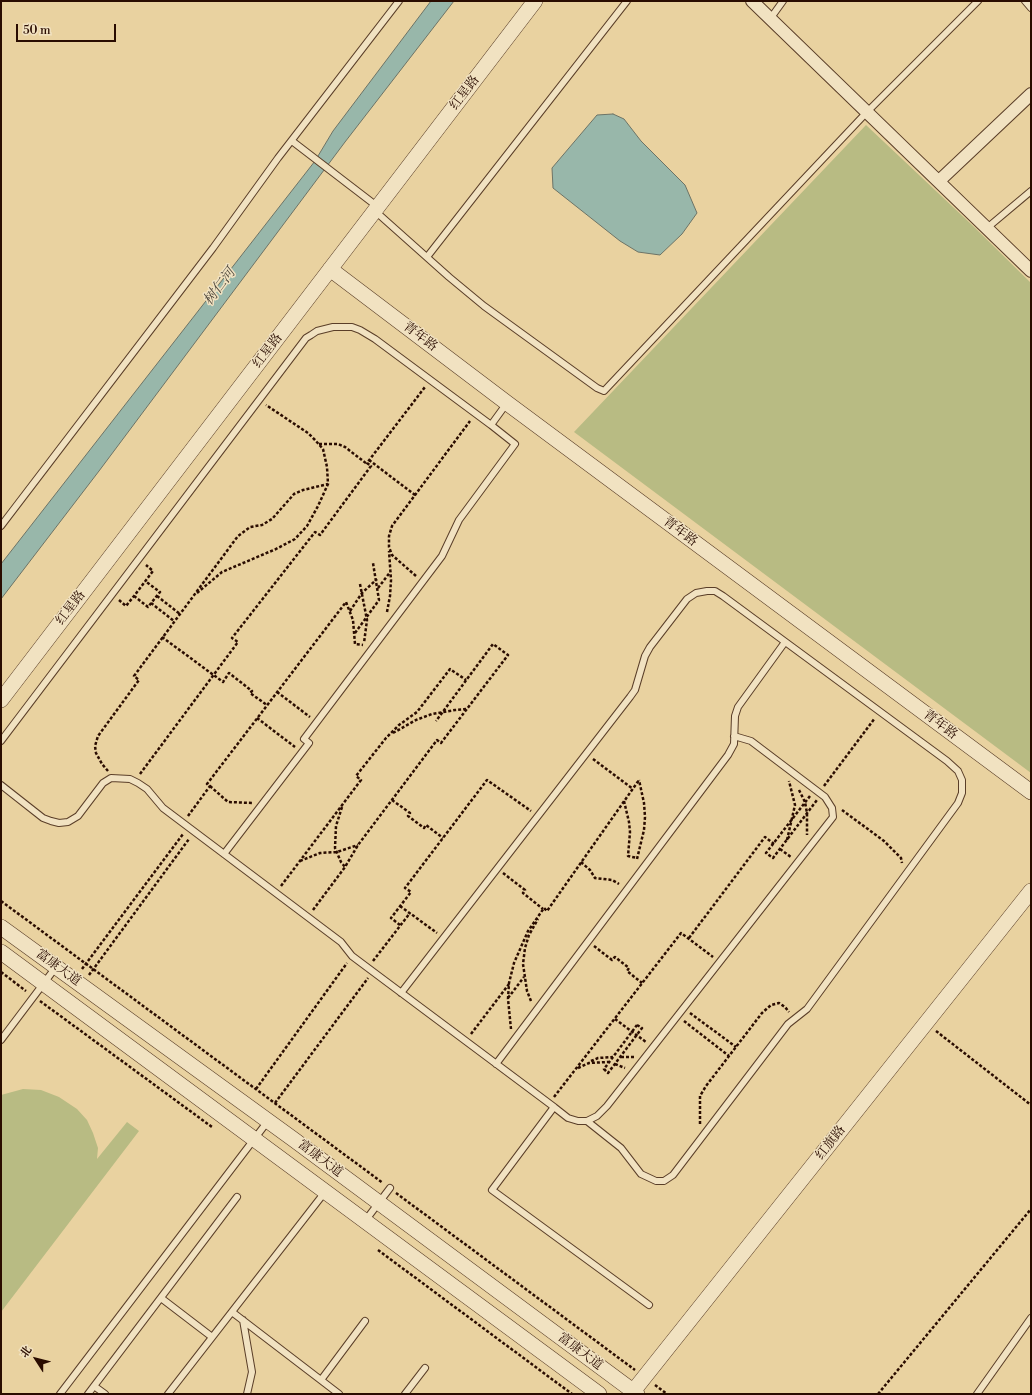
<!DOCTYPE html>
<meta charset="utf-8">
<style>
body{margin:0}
#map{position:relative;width:1032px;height:1395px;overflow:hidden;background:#e9d2a0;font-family:"Libre Bodoni","Noto Serif SC",serif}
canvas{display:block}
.frame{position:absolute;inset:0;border:2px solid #2a0c00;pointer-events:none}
.north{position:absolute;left:16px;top:1339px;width:40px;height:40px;-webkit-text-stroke:3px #f1e2c1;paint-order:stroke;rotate:306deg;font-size:11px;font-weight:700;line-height:16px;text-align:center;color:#2a0c00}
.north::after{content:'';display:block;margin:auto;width:14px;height:18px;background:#2a0c00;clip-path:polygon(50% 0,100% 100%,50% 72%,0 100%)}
.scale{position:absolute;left:16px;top:24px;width:100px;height:18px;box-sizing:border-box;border:2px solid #2a0c00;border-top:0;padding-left:5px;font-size:12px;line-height:14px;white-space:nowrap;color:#2a0c00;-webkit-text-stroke:3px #f1e2c1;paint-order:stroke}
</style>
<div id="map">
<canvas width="1032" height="1395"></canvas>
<div class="frame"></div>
<div class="north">北</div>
<div class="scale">50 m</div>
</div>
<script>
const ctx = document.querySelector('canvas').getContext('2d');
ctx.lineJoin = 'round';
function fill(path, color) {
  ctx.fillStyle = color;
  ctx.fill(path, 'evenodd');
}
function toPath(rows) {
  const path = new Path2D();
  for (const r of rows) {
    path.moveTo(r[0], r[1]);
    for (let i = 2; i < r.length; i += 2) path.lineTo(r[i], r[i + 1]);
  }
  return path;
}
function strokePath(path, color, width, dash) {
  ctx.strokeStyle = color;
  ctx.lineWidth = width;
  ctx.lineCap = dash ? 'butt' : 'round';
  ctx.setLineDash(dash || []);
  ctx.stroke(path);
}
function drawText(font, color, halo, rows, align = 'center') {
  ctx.font = font + ' "Libre Bodoni","Noto Serif SC",serif';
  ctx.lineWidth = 3;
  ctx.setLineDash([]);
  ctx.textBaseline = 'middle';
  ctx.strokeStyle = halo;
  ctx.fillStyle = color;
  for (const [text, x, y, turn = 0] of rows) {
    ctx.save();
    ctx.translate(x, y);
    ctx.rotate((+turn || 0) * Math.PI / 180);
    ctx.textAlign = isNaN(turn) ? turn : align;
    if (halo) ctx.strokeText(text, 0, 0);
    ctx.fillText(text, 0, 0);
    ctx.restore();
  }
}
fill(toPath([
 [866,125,971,224,1031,283,1031,773,574,432],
 [23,1089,41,1090,59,1097,77,1109,87,1120,93,1133,98,1148,97,1159,127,1122,139,1131,1,1312,1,1095]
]), '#b8bb83');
const water = toPath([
 [431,1,454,1,345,142,99,471,1,599,1,564,315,161,333,131,431,1],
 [613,114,624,119,641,141,685,185,697,213,682,234,660,255,638,252,620,241,553,188,552,168,597,115,613,114]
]);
fill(water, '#98b7aa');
strokePath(water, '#6c7366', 1);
const service = toPath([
 [1025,1,1031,8],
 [770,19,783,1],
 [292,141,378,207],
 [375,211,449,277,484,306,597,388,604,391,867,112,978,1],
 [987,228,1031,191],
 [427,257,627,1],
 [1,526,213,248,278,158,399,1],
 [1,741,306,338,311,335,317,331,333,327,352,327,360,330,375,339,491,425,507,403],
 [1,785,43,818,51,821,59,823,68,822,78,816,103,783,111,778,130,779,138,783,147,789,163,808,341,942,352,956,554,1107,492,1190,649,1305],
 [224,854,309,743,304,739,442,556,459,520,515,444,491,425],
 [401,993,630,697,635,690,645,656,650,647,687,599,696,593,707,591,715,591,723,596,947,761,958,771,962,780,962,793,958,803,807,1009,788,1024,673,1175,664,1181,656,1181,641,1174,621,1148,587,1121],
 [1,1040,56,967],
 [496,1064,728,755,734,744,735,716,738,707,785,642],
 [554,1107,568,1118,578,1121,587,1121,597,1116,607,1106,833,817,832,808,825,797,751,741,734,736],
 [365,1221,390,1188],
 [161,1298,212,1337],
 [232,1312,339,1394],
 [243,1320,252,1372,247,1394],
 [321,1380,365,1321],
 [94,1386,105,1394],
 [60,1394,268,1121],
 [88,1394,237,1197],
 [168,1394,325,1192],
 [405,1394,425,1368],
 [977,1394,1031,1318]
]);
const minor = toPath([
 [752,1,1031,271],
 [939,181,1031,94]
]);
const tertiary = toPath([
 [330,269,507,403,1031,792],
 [1,700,535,1],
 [1,927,293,1139,637,1394],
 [1,952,599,1394],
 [631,1394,1031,891]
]);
strokePath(service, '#5a3e28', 8);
strokePath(minor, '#5a3e28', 14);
strokePath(tertiary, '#5a3e28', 16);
strokePath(toPath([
 [319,444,338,444,345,447,367,464],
 [369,460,415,495],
 [416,576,392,555,389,547,389,536,392,526,470,421],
 [360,584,367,620,364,643],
 [378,588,391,571],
 [197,593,222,572,276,549,295,539,307,526,318,506,328,484,327,467,323,449,315,440,308,433,266,405],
 [134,596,148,607,160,592,145,581],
 [157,596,180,614],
 [119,600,126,606,134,596,153,571,146,565],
 [151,603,174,621],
 [350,611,362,593,377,579],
 [387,612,390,596,391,580,389,551],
 [355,633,379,600,373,563],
 [162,637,223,682,229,673,252,691,250,693,267,705],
 [277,692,310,717],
 [257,718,295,747],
 [393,733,416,720,432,714,455,710,467,709],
 [593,759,633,789],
 [108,771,102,764,96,753,95,746,98,736,139,680,134,676,238,536,250,527,262,525,272,519,294,494,303,490,328,484],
 [140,774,238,642,232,638,315,532,320,535,371,466,367,463,425,387],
 [210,786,228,802,252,803],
 [824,786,875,718],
 [799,790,805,802,807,813,807,835],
 [810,796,766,853,773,858,817,800],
 [392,800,410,813,408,816,424,828,426,825,443,838],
 [624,801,629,822,630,832,628,856,637,858],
 [342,807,336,826,335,848,341,862,345,867],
 [842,810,884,841,901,858,902,863],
 [188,816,210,786,207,784,346,602,353,620,355,644,363,645],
 [787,840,795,805,789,781],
 [780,849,791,857],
 [637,859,644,830,645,817,644,803,639,780],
 [300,861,320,853,337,852,358,845],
 [581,862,590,870,595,878,612,880,619,884],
 [503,873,525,890,523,893,543,909],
 [281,886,361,780,356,776,386,738,399,725,417,712,450,669,466,680],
 [1,901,383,1183],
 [400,906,437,933],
 [313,910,345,867,358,845,437,740,441,743,508,655,493,644,436,721],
 [400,925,391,918,411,892,405,888,487,780,531,811],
 [689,938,765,837,774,844],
 [594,946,612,960,615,957,629,968,627,971,642,983],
 [373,961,410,913],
 [82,969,183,834],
 [1,972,26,991],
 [89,975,189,839],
 [508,998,524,977],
 [40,1001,212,1127],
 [531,1001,527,991,523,964,525,948,529,935,538,919],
 [690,1013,736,1047],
 [615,1019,646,1042],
 [684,1021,729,1056],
 [637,1025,642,1028,608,1073,604,1069,637,1025],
 [511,1029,508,999,509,983,514,963,528,931,544,908,547,911,639,780],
 [936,1031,1031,1105],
 [471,1034,509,984],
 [621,1057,634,1057],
 [591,1061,598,1058,613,1057],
 [615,1064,625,1068],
 [578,1068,589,1063,609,1062],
 [256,1089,347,963],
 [554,1097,681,933,713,957],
 [275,1103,368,978],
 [700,1124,700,1096,706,1086,762,1013,771,1005,779,1003,785,1007,789,1012],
 [396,1193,635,1370],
 [378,1250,572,1394],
 [655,1385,667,1394],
 [878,1394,1031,1209]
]), '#2a0c00', 2.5, [3, 2]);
strokePath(service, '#f1e2c1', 6);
strokePath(minor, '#f1e2c1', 12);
strokePath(tertiary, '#f1e2c1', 15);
drawText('13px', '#2a0c00', '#f1e2c1', [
 ["红星路",465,93,-53],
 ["青年路",420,337,37],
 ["红星路",268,351,-53],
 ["青年路",680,532,37],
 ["红星路",71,608,-53],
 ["青年路",940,725,37],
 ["富康大道",58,968,36],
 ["红旗路",831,1143,-52],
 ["富康大道",320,1159,37],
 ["富康大道",580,1352,37]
]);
drawText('italic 14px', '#50483c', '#f1e2c1', [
 ["树仁河",220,287,-53]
]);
</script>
